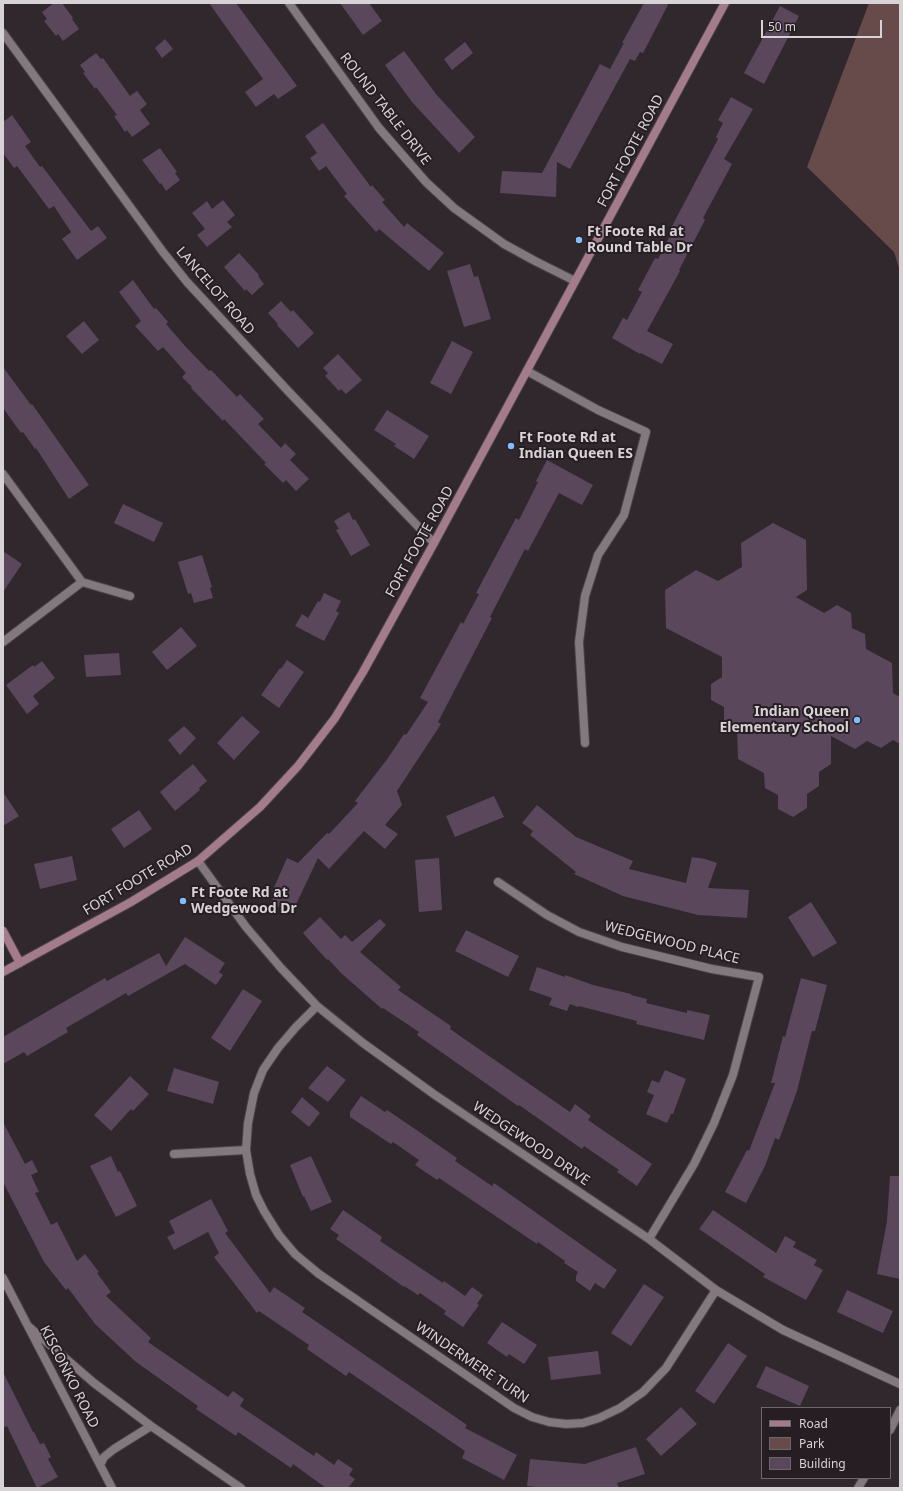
<!DOCTYPE html>
<style>
body{margin:0}
#map{position:relative;width:903px;height:1491px;overflow:hidden;background:#30282d;font-family:"Noto Sans",sans-serif}
canvas{display:block}
.frame{position:absolute;inset:0;border:4px solid #d7d2d5;pointer-events:none}
.legend{position:absolute;left:761px;top:1407px;width:130px;height:72px;box-sizing:border-box;background:#261e23;border:1px solid #6d666a;margin:0;padding:5px 7px;list-style:none;font-size:12px;color:#d7d2d5}
.legend li{display:flex;align-items:center;gap:8px;height:20px}
.legend b{width:20px;border:1px solid #6d666a}
.scale{position:absolute;left:761px;top:20px;width:121px;height:18px;box-sizing:border-box;border:2px solid #d7d2d5;border-top:0;padding-left:5px;font-size:12px;line-height:14px;white-space:nowrap;color:#d7d2d5;-webkit-text-stroke:3px #261e23;paint-order:stroke}
</style>
<div id="map">
<canvas width="903" height="1491"></canvas>
<div class="frame"></div>
<ul class="legend">
<li><b style="height:5px;background:#a37b8a"></b>Road</li>
<li><b style="height:11px;background:#674a4a"></b>Park</li>
<li><b style="height:11px;background:#5a475c"></b>Building</li>
</ul>
<div class="scale">50 m</div>
</div>
<script>
const ctx = document.querySelector('canvas').getContext('2d');
ctx.lineJoin = 'round';
function fill(path, color) {
  ctx.fillStyle = color;
  ctx.fill(path, 'evenodd');
}
function toPath(rows) {
  const path = new Path2D();
  for (const r of rows) {
    path.moveTo(r[0], r[1]);
    for (let i = 2; i < r.length; i += 2) path.lineTo(r[i], r[i + 1]);
  }
  return path;
}
function strokePath(path, color, width, dash) {
  ctx.strokeStyle = color;
  ctx.lineWidth = width;
  ctx.lineCap = dash ? 'butt' : 'round';
  ctx.setLineDash(dash || []);
  ctx.stroke(path);
}
function drawText(font, color, halo, rows, align = 'center') {
  ctx.font = font + ' "Noto Sans",sans-serif';
  ctx.lineWidth = 4;
  ctx.setLineDash([]);
  ctx.textBaseline = 'middle';
  ctx.strokeStyle = halo;
  ctx.fillStyle = color;
  for (const [text, x, y, turn = 0] of rows) {
    ctx.save();
    ctx.translate(x, y);
    ctx.rotate((+turn || 0) * Math.PI / 180);
    ctx.textAlign = isNaN(turn) ? turn : align;
    if (halo) ctx.strokeText(text, 0, 0);
    ctx.fillText(text, 0, 0);
    ctx.restore();
  }
}
fill(toPath([
 [869,3,900,3,900,271,894,252,807,167]
]), '#674a4a');
fill(toPath([
 [54,3,62,3,73,18,72,19,79,29,63,41,58,34,56,36,44,21,47,19,42,12],
 [209,3,236,3,297,86,278,99,274,94,256,107,245,92,263,79],
 [340,3,369,3,382,21,363,35],
 [644,3,669,3,643,53,640,52,635,61,630,59,570,169,557,162,556,197,500,193,502,171,542,173,600,64,610,69,624,43,622,43],
 [780,6,799,16,764,84,744,73],
 [165,39,173,49,162,58,155,48],
 [465,42,473,53,452,70,444,59],
 [404,51,436,94,475,137,459,153,412,102,385,65],
 [96,53,101,59,103,58,130,96,137,91,147,104,140,110,150,124,132,137,127,130,125,132,114,116,117,115,96,87,95,89,83,73,85,72,80,65],
 [731,97,753,109,724,159,732,164,703,218,705,220,679,270,680,271,647,331,673,344,662,364,641,353,640,354,612,338,623,318,627,320,642,292,638,290,655,258,658,259,673,230,671,228,718,139,716,137,723,123,718,120],
 [12,115,31,142,25,146,40,167,42,166,91,231,98,226,107,238,77,260,62,239,71,232,54,206,49,209,17,166,14,168,3,153,3,122],
 [323,123,371,187,372,185,385,200,382,202,404,227,407,223,444,253,429,271,379,229,376,232,344,196,347,194,326,166,319,171,310,158,317,153,305,136],
 [160,148,177,172,175,173,180,180,166,191,161,183,160,184,142,160],
 [223,200,235,215,227,222,232,227,207,247,197,235,205,229,192,213,207,201,212,209],
 [239,253,259,275,258,276,264,284,252,295,246,289,245,291,224,267],
 [470,264,474,277,478,276,491,319,464,327,447,271],
 [133,280,154,309,156,308,168,322,166,324,185,346,209,371,211,370,237,397,240,394,264,419,258,424,281,448,285,443,296,454,290,460,309,479,296,491,286,480,283,483,264,464,266,463,224,419,223,421,191,388,192,387,182,377,186,373,163,347,158,351,135,326,141,321,119,292],
 [281,301,291,312,293,310,314,333,298,348,277,325,278,324,268,313],
 [84,321,99,340,82,354,66,336],
 [452,341,473,352,451,394,430,383],
 [338,354,362,380,346,394,341,389,339,391,325,376,328,373,323,368],
 [3,367,31,405,32,404,89,485,69,499,36,448,35,449,23,432,21,433,3,408],
 [387,410,429,436,414,459,394,446,396,444,374,430],
 [547,460,593,485,582,505,559,493,528,551,525,549,490,617,492,618,438,722,441,724,397,791,402,805,385,825,398,834,385,849,364,831,329,869,318,858,292,913,271,903,275,894,272,892,287,858,298,863,327,833,329,834,358,803,355,801,388,758,404,734,406,735,428,702,420,698,461,622,463,624,479,594,476,593,516,518,519,520,538,482,536,481],
 [123,504,163,523,154,542,114,523],
 [349,512,353,520,355,519,370,545,351,556,336,530,339,529,334,521],
 [773,523,806,540,807,590,796,597,824,613,837,605,851,613,852,628,865,634,866,649,892,663,893,693,900,697,900,744,893,740,881,748,867,741,855,749,831,736,831,764,819,772,819,786,807,794,807,808,793,817,778,809,778,795,765,788,764,773,738,759,737,729,724,722,724,707,711,700,711,684,722,677,722,657,666,628,665,590,696,570,718,581,742,567,741,543],
 [3,551,22,564,3,592],
 [202,555,212,587,210,588,213,598,194,603,191,593,188,594,178,562],
 [324,593,341,601,336,611,339,613,324,641,295,626,302,614,308,618,318,601,320,602],
 [181,627,197,646,167,670,152,652],
 [119,653,121,675,86,677,84,655],
 [287,660,304,672,279,708,261,695,280,668,281,669],
 [42,661,55,678,33,696,39,704,27,714,6,685,33,665,34,667],
 [242,716,260,732,234,760,217,743],
 [184,726,196,738,180,755,168,740],
 [193,764,207,781,199,788,200,790,175,811,160,792],
 [3,792,19,816,3,826],
 [494,796,504,817,455,837,446,816],
 [537,805,576,837,633,861,629,869,686,883,692,857,705,859,717,863,708,888,749,890,747,918,698,915,623,896,574,874,576,872,530,835,533,831,522,823],
 [139,810,152,829,124,848,111,829],
 [72,856,77,880,40,889,34,864],
 [439,858,442,910,419,912,415,860],
 [811,902,837,943,813,957,788,917],
 [320,917,341,939,345,935,352,942,380,919,386,925,360,952,401,987,398,990,451,1026,450,1029,570,1112,575,1104,591,1116,588,1120,652,1164,637,1186,617,1172,619,1170,584,1146,582,1149,539,1119,519,1105,518,1106,417,1035,419,1032,383,1008,382,1009,341,973,328,959,327,960,303,933],
 [466,930,519,956,508,977,455,951],
 [185,937,225,963,219,972,223,975,216,985,185,964,128,996,126,993,66,1028,68,1032,27,1056,24,1052,3,1064,3,1037,105,978,107,981,159,953,166,966],
 [537,967,565,977,565,975,593,985,631,994,631,995,647,999,646,1003,687,1013,687,1010,710,1015,704,1040,636,1024,637,1021,579,1006,578,1007,570,1004,567,1011,549,1005,552,998,529,990],
 [801,978,827,985,815,1031,812,1031,797,1091,779,1140,775,1138,765,1166,746,1203,725,1192,747,1150,749,1151,775,1083,771,1083,783,1036,785,1037],
 [243,989,262,1001,230,1051,211,1038],
 [327,1066,346,1080,328,1102,308,1088],
 [174,1068,219,1082,213,1104,167,1091],
 [665,1070,686,1079,673,1114,671,1114,667,1123,646,1114,654,1095,647,1092,652,1080,659,1083],
 [130,1076,149,1094,133,1111,131,1109,111,1131,94,1115],
 [361,1096,385,1112,387,1110,418,1131,457,1158,455,1161,492,1186,494,1183,617,1270,604,1289,595,1283,590,1291,576,1281,576,1276,578,1272,564,1263,565,1261,538,1242,537,1244,439,1178,437,1180,415,1165,419,1160,393,1142,391,1144,350,1117,350,1112],
 [302,1097,320,1113,309,1127,291,1112],
 [3,1122,25,1164,32,1160,38,1172,31,1175,39,1192,35,1193,51,1225,57,1222,77,1261,85,1254,99,1272,97,1273,111,1292,106,1296,151,1338,148,1342,228,1397,233,1391,244,1399,240,1406,314,1456,316,1452,334,1465,338,1459,353,1469,349,1475,355,1479,348,1488,326,1488,293,1464,291,1468,238,1432,236,1436,196,1409,198,1406,136,1362,95,1324,68,1288,66,1290,44,1262,3,1182],
 [111,1156,118,1172,120,1171,137,1206,116,1217,90,1166],
 [311,1156,332,1202,311,1211,304,1196,303,1197,290,1165],
 [890,1176,900,1176,900,1279,877,1274,887,1221],
 [211,1199,228,1231,225,1233,270,1293,274,1287,305,1308,302,1312,311,1318,467,1425,465,1428,517,1455,504,1480,462,1458,465,1451,349,1372,346,1376,307,1349,309,1345,259,1311,257,1313,214,1257,219,1253,208,1232,174,1250,167,1237,175,1233,169,1221],
 [343,1210,382,1237,380,1241,443,1283,444,1281,465,1296,472,1287,483,1295,477,1304,479,1305,463,1327,444,1314,446,1311,420,1293,418,1295,404,1286,404,1287,336,1239,339,1235,330,1229],
 [713,1210,776,1253,785,1236,796,1242,793,1247,817,1260,814,1265,823,1270,806,1300,763,1277,765,1274,699,1229],
 [644,1284,664,1297,631,1346,611,1333],
 [847,1290,893,1311,883,1333,837,1312],
 [502,1322,537,1345,524,1364,509,1354,507,1357,487,1343],
 [728,1343,747,1356,714,1404,695,1391],
 [598,1351,601,1374,551,1380,548,1357],
 [766,1366,809,1386,800,1406,756,1387],
 [3,1372,33,1432,34,1432,40,1444,44,1443,51,1457,48,1459,58,1477,37,1488,7,1426,3,1428],
 [681,1407,697,1424,661,1456,646,1439],
 [636,1447,645,1474,617,1483,619,1488,544,1488,527,1486,530,1459,585,1464]
]), '#5a475c');
const street = toPath([
 [289,3,379,128,426,182,454,208,504,244,535,261,575,281],
 [3,33,163,252,187,282,288,391,434,543],
 [527,371,598,410,646,432,624,515,598,555,585,596,579,642,585,743],
 [3,474,82,582],
 [82,582,130,596],
 [3,642,82,582],
 [198,861,246,927,281,968,317,1006,363,1043,435,1095,649,1239,716,1290,783,1330,900,1384],
 [498,882,547,915,579,932,622,947,712,969,759,977,733,1075,714,1123,694,1164,649,1239],
 [317,1006,296,1027,278,1048,263,1070,254,1093,248,1123,246,1150,250,1174,256,1195,264,1211,279,1235,295,1254,319,1274,514,1408,532,1417,549,1422,566,1424,583,1423,599,1418,620,1408,643,1392,666,1368,716,1290],
 [174,1154,246,1150],
 [3,1278,112,1488],
 [28,1326,94,1383,151,1426,241,1488],
 [890,1430,900,1410],
 [100,1465,104,1457,114,1449,151,1426],
 [858,1488,864,1478]
]);
const secondary = toPath([
 [3,931,20,963],
 [3,972,131,902,198,861,260,807,298,766,335,718,363,672,434,543,725,3]
]);
strokePath(street, '#4a4347', 10);
strokePath(secondary, '#4a4347', 10);
strokePath(street, '#82787e', 8);
strokePath(secondary, '#a37b8a', 8);
for (const [x, y, r, color] of [
 [579,240,4,"#83bcfb"],
 [511,446,4,"#83bcfb"],
 [857,720,4,"#83bcfb"],
 [183,901,4,"#83bcfb"]
]) {
  const dot = new Path2D();
  dot.arc(x, y, r, 0, 2 * Math.PI);
  ctx.fillStyle = color;
  ctx.fill(dot);
  strokePath(dot, '#261e23', 1.5);
}
drawText('14px', '#d7d2d5', '#261e23', [
 ["ROUND TABLE DRIVE",385,109,52],
 ["FORT FOOTE ROAD",631,151,-62],
 ["LANCELOT ROAD",215,291,49],
 ["FORT FOOTE ROAD",420,542,-61],
 ["FORT FOOTE ROAD",138,880,-31],
 ["WEDGEWOOD PLACE",672,943,14],
 ["WEDGEWOOD DRIVE",531,1144,34],
 ["WINDERMERE TURN",472,1363,34],
 ["KISCONKO ROAD",69,1377,63]
]);
drawText('bold 14px', '#d7d2d5', '#261e23', [
 ["Ft Foote Rd at",587,232],
 ["Round Table Dr",587,248],
 ["Ft Foote Rd at",519,438],
 ["Indian Queen ES",519,454],
 ["Indian Queen",849,712,"right"],
 ["Elementary School",849,728,"right"],
 ["Ft Foote Rd at",191,893],
 ["Wedgewood Dr",191,909]
], 'left');
</script>
